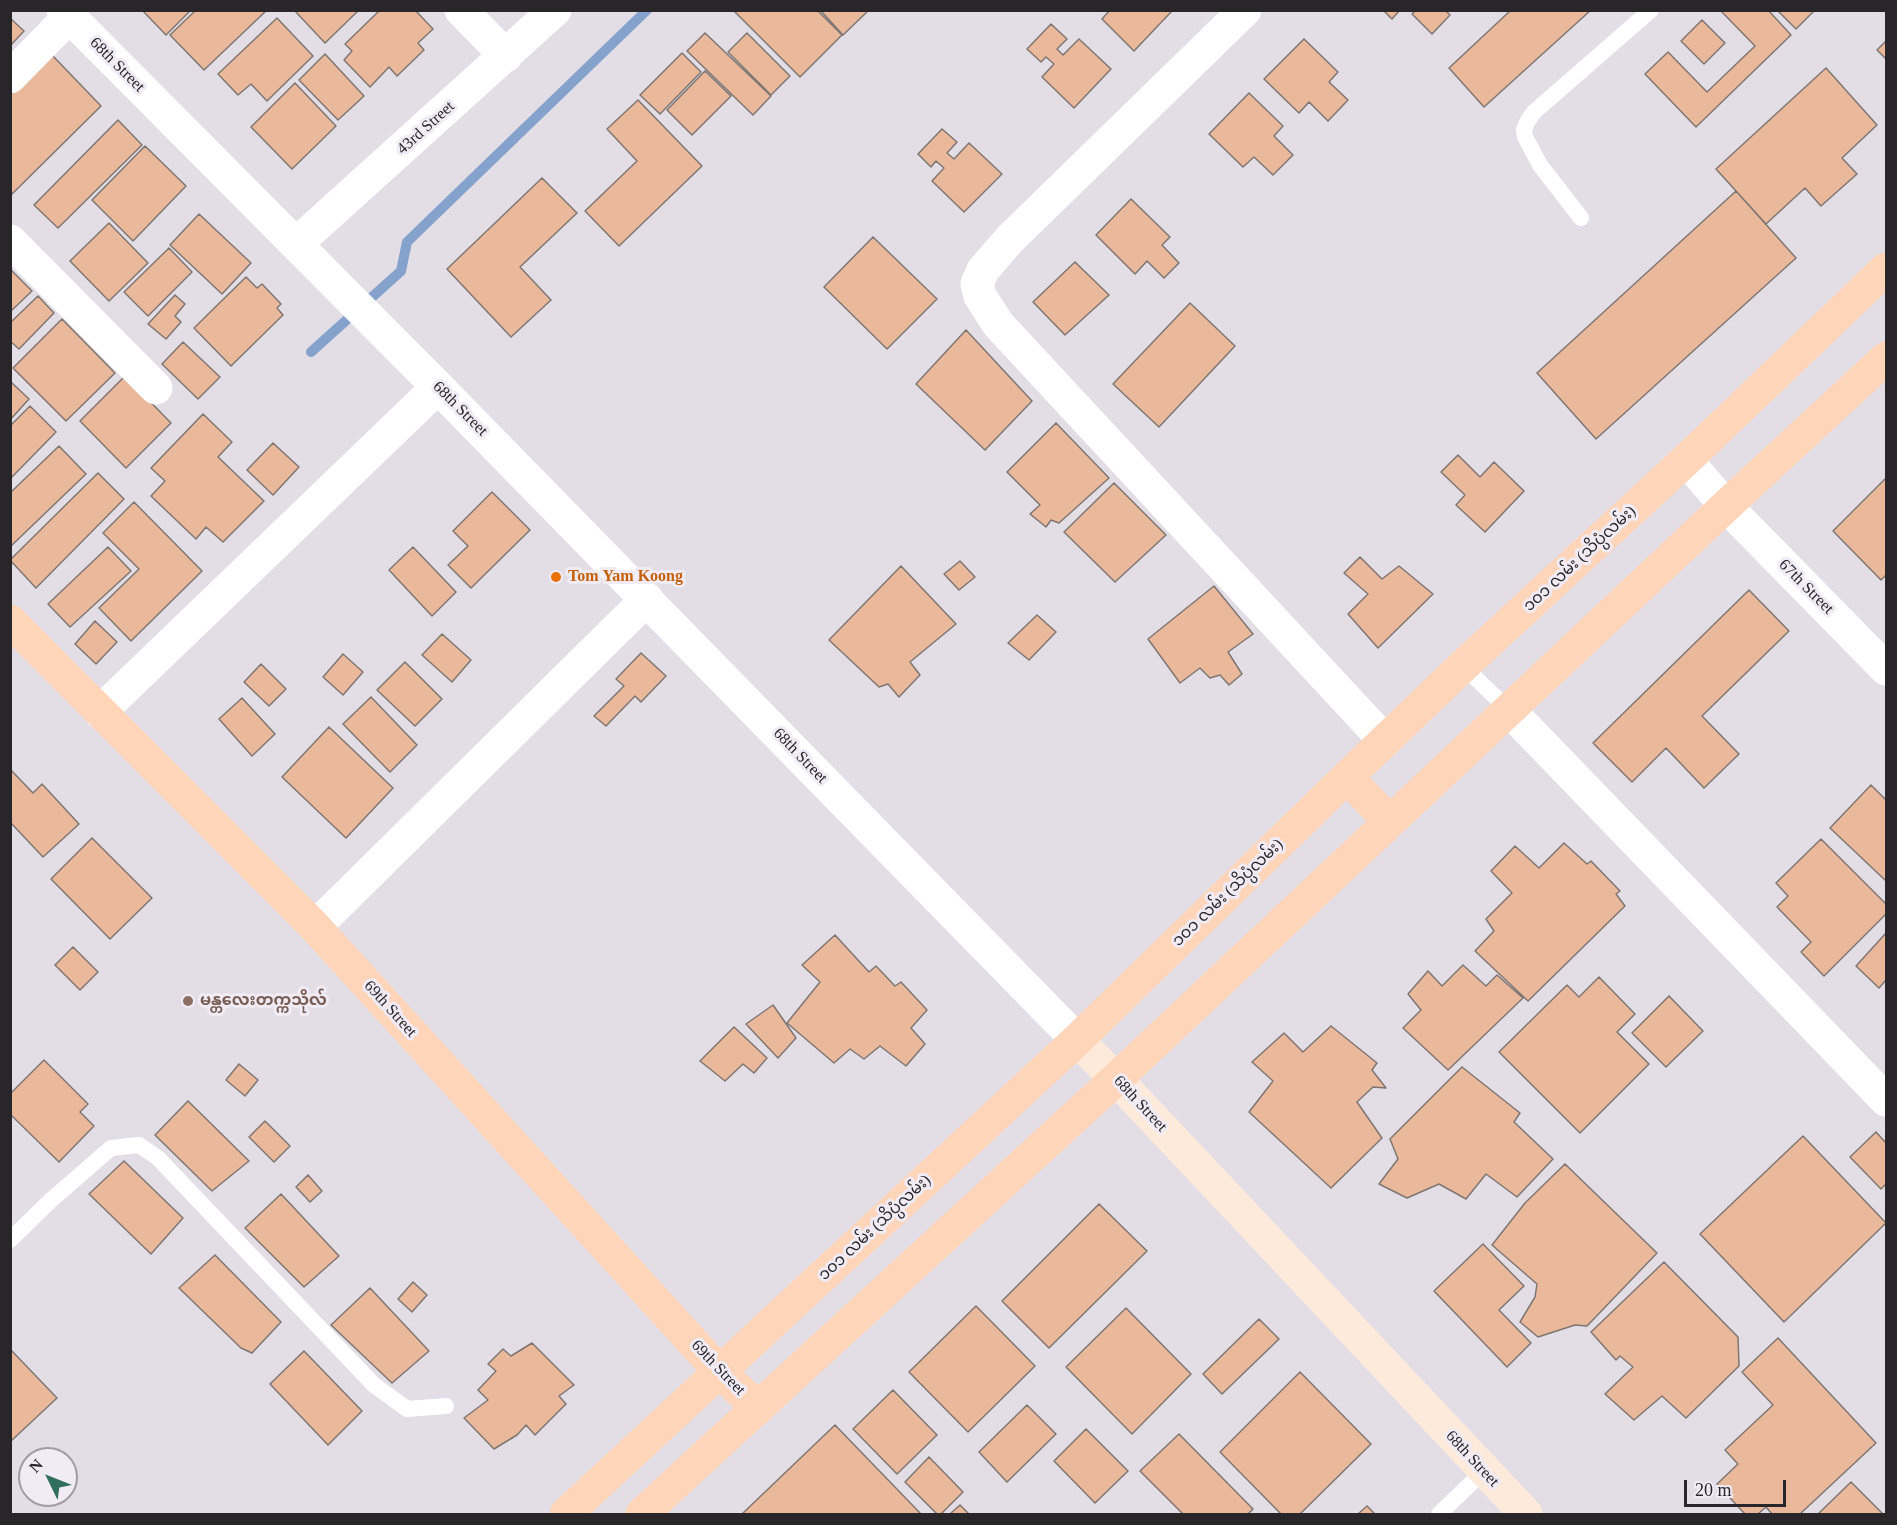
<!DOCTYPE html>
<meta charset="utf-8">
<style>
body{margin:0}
#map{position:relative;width:1897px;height:1525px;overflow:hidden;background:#e3dee6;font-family:"Times New Roman",serif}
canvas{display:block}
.frame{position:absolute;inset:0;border:12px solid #282629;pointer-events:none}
.north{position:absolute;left:18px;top:1447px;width:60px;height:60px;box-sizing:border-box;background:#f0ebf4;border:2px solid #a09ca3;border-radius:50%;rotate:313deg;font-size:16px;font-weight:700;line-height:24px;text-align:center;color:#282629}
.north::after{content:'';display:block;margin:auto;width:21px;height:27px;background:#316f5c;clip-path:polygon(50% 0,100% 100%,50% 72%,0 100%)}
.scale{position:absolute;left:1684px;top:1480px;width:102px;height:27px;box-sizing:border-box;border:3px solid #282629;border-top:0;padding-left:8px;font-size:18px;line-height:21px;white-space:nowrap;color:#282629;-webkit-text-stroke:4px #f0ebf4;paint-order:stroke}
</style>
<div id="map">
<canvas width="1897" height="1525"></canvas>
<div class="frame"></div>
<div class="north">N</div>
<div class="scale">20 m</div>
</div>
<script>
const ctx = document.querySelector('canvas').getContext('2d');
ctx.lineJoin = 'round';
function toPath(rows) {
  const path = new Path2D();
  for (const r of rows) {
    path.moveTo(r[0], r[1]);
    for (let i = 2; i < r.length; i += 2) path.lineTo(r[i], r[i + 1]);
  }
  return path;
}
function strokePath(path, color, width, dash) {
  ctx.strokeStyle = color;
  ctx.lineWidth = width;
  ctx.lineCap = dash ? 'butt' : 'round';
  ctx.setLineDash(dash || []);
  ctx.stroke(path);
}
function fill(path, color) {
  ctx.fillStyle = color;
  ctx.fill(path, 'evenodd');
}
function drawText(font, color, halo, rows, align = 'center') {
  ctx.font = font + ' "Times New Roman","Noto Sans Myanmar",serif';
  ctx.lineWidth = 6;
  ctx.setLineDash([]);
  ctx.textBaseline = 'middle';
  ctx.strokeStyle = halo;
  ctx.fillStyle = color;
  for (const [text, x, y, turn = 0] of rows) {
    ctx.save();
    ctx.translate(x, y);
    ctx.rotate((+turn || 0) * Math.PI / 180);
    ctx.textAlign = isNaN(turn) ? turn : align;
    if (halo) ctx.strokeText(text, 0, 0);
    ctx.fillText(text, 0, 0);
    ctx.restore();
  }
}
strokePath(toPath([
 [311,352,401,271,407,242,647,10]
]), '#84a2cb', 10);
const building = toPath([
 [142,10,191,10,166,35,142,10],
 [196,10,267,10,204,70,170,35,196,10],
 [294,10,359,10,325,43,294,10],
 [380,10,415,10,433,29,418,43,424,50,397,76,389,67,370,87,344,60,352,51,345,44,380,10],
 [733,10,817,10,842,35,800,77,733,10],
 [820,10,869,10,843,35,820,10],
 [1110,10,1169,10,1171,12,1134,51,1102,19,1110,10],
 [1383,10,1400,10,1392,19,1383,10],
 [1416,10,1445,10,1450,15,1432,34,1412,14,1416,10],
 [1511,10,1591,10,1484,107,1449,68,1511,10],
 [1720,10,1768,10,1791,35,1696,127,1645,74,1668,52,1707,92,1755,46,1720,10],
 [1777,10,1812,10,1813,12,1796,29,1777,10],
 [10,18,24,31,10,46,10,18],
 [277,18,313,56,267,101,251,84,238,95,218,74,277,18],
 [1702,20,1725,43,1704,64,1681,41,1702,20],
 [1051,24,1067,39,1057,49,1063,55,1079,39,1111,69,1074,108,1042,77,1054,64,1046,57,1041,62,1027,49,1051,24],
 [705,33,771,96,753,115,687,51,705,33],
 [747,33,790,76,771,95,728,52,747,33],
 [1304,39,1338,72,1329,82,1348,100,1328,121,1309,102,1299,113,1264,79,1304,39],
 [1886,41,1886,59,1877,50,1886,41],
 [682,53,701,72,660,114,640,95,682,53],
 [325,54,364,96,338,120,299,80,325,54],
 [52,55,101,106,11,195,10,95,52,55],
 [1826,68,1877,125,1842,158,1857,174,1821,206,1805,188,1766,224,1716,169,1826,68],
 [705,71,731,96,692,135,667,110,705,71],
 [295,83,336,126,292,169,251,127,295,83],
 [1249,93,1283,126,1274,136,1293,155,1273,175,1254,157,1243,167,1209,134,1249,93],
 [638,100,702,166,619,246,585,211,637,161,607,129,638,100],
 [118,120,142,145,58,228,34,205,118,120],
 [942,129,957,142,947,153,954,159,969,143,1002,174,964,212,932,181,944,168,936,161,931,167,918,154,942,129],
 [145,146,186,186,133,241,92,200,145,146],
 [542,178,577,213,520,267,551,300,511,337,447,269,542,178],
 [1736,191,1796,258,1596,439,1537,373,1736,191],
 [1131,199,1170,237,1162,245,1179,263,1164,278,1147,261,1135,274,1096,235,1131,199],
 [199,214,251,263,222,294,170,245,199,214],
 [109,223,148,263,109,301,70,261,109,223],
 [873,237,937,299,887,349,824,287,873,237],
 [169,248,192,272,148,316,124,292,169,248],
 [1075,262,1109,295,1065,335,1033,302,1075,262],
 [10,269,32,291,10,312,10,269],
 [246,277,257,288,262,284,281,304,277,308,283,315,231,366,194,328,246,277],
 [175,295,185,304,175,316,181,322,166,339,148,324,175,295],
 [38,296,54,313,19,349,10,341,10,323,38,296],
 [1190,303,1235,346,1159,427,1113,384,1190,303],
 [62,319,115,373,66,421,13,368,62,319],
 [966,330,1032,401,985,450,916,384,966,330],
 [183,342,220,377,198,399,162,364,183,342],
 [125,376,171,423,126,468,80,421,125,376],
 [12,383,29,399,10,420,10,384,12,383],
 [30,406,56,432,10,479,10,426,30,406],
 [203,414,232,442,218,457,264,501,223,542,206,527,196,539,151,496,165,481,151,468,203,414],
 [1056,423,1109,478,1059,523,1051,520,1046,527,1030,514,1040,505,1007,472,1056,423],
 [273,443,299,467,273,495,247,470,273,443],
 [59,446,86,474,10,547,10,493,59,446],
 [1458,455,1480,477,1494,462,1524,491,1485,532,1456,505,1465,495,1441,472,1458,455],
 [98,473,124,499,36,588,10,560,98,473],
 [1886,478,1886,575,1881,580,1833,531,1886,478],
 [1114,483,1166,535,1115,582,1064,532,1114,483],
 [492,492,530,530,471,588,448,565,468,546,453,531,492,492],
 [134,502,202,571,131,641,99,608,139,569,103,533,134,502],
 [108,547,131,571,70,627,48,604,108,547],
 [413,547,456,592,432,616,389,570,413,547],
 [1360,557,1382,579,1399,566,1433,594,1378,648,1348,614,1368,594,1344,573,1360,557],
 [960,561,975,577,959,590,944,574,960,561],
 [901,566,956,624,910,662,920,675,899,697,888,684,879,687,829,640,901,566],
 [1214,586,1253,634,1228,652,1242,674,1229,685,1220,675,1210,678,1200,668,1180,683,1148,639,1214,586],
 [1749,590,1789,631,1702,716,1739,754,1704,788,1666,748,1632,782,1593,743,1749,590],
 [1037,615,1056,632,1029,660,1008,643,1037,615],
 [95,621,117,642,96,664,75,644,95,621],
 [442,634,471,660,452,682,422,655,442,634],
 [641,653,666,676,641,702,635,696,606,726,594,716,624,686,616,679,641,653],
 [343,654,363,672,343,695,323,677,343,654],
 [405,662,442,699,415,726,377,690,405,662],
 [261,664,286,689,269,706,244,682,261,664],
 [371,697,417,745,390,772,343,724,371,697],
 [242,698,275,734,252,756,219,719,242,698],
 [329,727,393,788,346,838,282,777,329,727],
 [10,769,33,793,42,784,79,824,43,857,10,822,10,769],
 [1871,785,1886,800,1886,881,1830,828,1871,785],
 [92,838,152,898,110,939,51,879,92,838],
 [1821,839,1886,904,1886,914,1824,976,1801,952,1811,942,1777,907,1788,896,1776,883,1821,839],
 [1564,843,1587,864,1591,861,1620,891,1616,894,1625,906,1528,1001,1475,951,1494,931,1486,919,1512,893,1491,871,1515,846,1539,868,1564,843],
 [1886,933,1886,980,1879,988,1856,966,1886,933],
 [835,935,869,972,876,966,895,986,901,982,927,1010,911,1028,925,1044,906,1066,880,1046,864,1059,850,1049,834,1063,787,1023,820,982,802,965,835,935],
 [73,947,98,972,80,990,55,965,73,947],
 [1463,965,1486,986,1497,975,1523,998,1448,1070,1403,1028,1421,1010,1408,994,1428,971,1442,986,1463,965],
 [1599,977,1635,1014,1617,1032,1649,1064,1580,1133,1499,1052,1567,985,1579,997,1599,977],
 [1669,996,1703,1031,1666,1067,1632,1033,1669,996],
 [773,1005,796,1038,778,1058,746,1024,773,1005],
 [1331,1026,1377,1063,1372,1070,1386,1088,1373,1087,1357,1102,1382,1138,1331,1188,1249,1112,1273,1081,1252,1062,1284,1033,1303,1052,1331,1026],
 [734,1027,767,1058,754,1073,743,1064,725,1081,700,1061,734,1027],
 [44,1060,88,1104,80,1112,94,1126,59,1162,10,1114,10,1094,44,1060],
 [239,1064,258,1080,245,1096,226,1080,239,1064],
 [1462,1067,1520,1113,1514,1122,1553,1159,1517,1197,1486,1174,1466,1199,1439,1184,1407,1198,1379,1184,1398,1159,1390,1139,1462,1067],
 [188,1101,249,1161,212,1191,155,1135,188,1101],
 [265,1121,290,1146,274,1162,249,1137,265,1121],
 [1876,1132,1886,1143,1886,1184,1881,1189,1850,1157,1876,1132],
 [1803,1136,1886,1223,1784,1322,1700,1234,1803,1136],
 [124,1161,183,1218,151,1254,89,1194,124,1161],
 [1565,1164,1657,1253,1587,1326,1575,1325,1538,1337,1520,1322,1535,1297,1537,1284,1492,1245,1525,1203,1565,1164],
 [308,1175,322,1191,310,1202,296,1187,308,1175],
 [281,1194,339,1256,304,1287,245,1228,281,1194],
 [1099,1204,1147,1251,1049,1348,1002,1301,1099,1204],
 [1483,1244,1524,1286,1499,1310,1531,1343,1507,1367,1434,1291,1483,1244],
 [215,1255,281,1322,252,1353,241,1348,179,1288,215,1255],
 [1664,1262,1738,1337,1739,1366,1686,1418,1662,1396,1634,1420,1605,1394,1633,1367,1620,1356,1616,1360,1591,1332,1664,1262],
 [413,1282,427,1295,412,1312,398,1299,413,1282],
 [370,1288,429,1351,392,1383,331,1325,370,1288],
 [976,1306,1035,1366,968,1432,909,1372,976,1306],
 [1126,1308,1191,1374,1132,1434,1066,1367,1126,1308],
 [1259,1319,1279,1339,1222,1394,1203,1374,1259,1319],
 [1778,1338,1876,1443,1800,1514,1772,1514,1766,1507,1758,1514,1745,1514,1717,1484,1738,1464,1725,1450,1773,1405,1742,1372,1778,1338],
 [532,1343,574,1385,559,1396,566,1404,535,1435,526,1425,517,1435,494,1449,464,1418,488,1400,478,1390,496,1371,488,1364,503,1349,511,1356,532,1343],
 [10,1349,57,1398,10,1442,10,1349],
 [304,1351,362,1411,328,1445,270,1384,304,1351],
 [1300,1372,1371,1444,1300,1514,1281,1514,1220,1452,1300,1372],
 [893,1390,937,1435,897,1474,853,1429,893,1390],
 [1027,1405,1056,1434,1007,1482,979,1452,1027,1405],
 [835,1425,921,1514,742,1514,835,1425],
 [1086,1429,1128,1471,1095,1503,1054,1461,1086,1429],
 [1179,1434,1253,1509,1248,1514,1183,1514,1140,1471,1179,1434],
 [929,1457,963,1492,941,1514,937,1514,905,1482,929,1457],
 [1851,1482,1883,1514,1818,1514,1851,1482],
 [960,1505,969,1514,950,1514,960,1505],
 [1367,1506,1375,1514,1358,1514,1367,1506]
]);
fill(building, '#eab99c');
strokePath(building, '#7f7672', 1.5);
strokePath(toPath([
 [1581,218,1540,165,1525,137,1524,130,1527,122,1534,112,1651,10],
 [1463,666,1509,710],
 [10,1240,50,1201,111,1148,139,1145,158,1158,374,1385,407,1409,446,1406],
 [1439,1514,1484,1471]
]), '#fff', 16);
strokePath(toPath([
 [63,10,438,387,1077,1040],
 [461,10,506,56],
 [1245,10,1010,239,983,270,977,284,980,296,998,324,1385,741],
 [10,77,69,17],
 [10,241,156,388],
 [296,244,555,10],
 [1686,460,1726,506,1886,669],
 [1509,710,1886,1100],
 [100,712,438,387],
 [315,927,647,599]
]), '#fff', 33);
strokePath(toPath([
 [1077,1040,1116,1079,1526,1514]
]), '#feeadb', 33);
strokePath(toPath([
 [10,621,315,927,720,1372,758,1408],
 [1347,777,1389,821],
 [566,1514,1077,1040,1347,777,1463,666,1686,460,1886,269],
 [642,1514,1116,1079,1726,506,1886,358]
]), '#fed5b8', 33);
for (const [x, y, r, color] of [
 [556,577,6,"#e8710a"],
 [188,1001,6,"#8d6e63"]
]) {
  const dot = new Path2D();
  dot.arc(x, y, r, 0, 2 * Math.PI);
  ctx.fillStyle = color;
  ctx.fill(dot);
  strokePath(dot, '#f0ebf4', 2);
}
drawText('16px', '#282629', '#f0ebf4', [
 ["68th Street",117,65,45],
 ["43rd Street",426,128,-42],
 ["68th Street",460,409,45],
 ["၁၀၁ လမ်း (သိပ္ပံလမ်း)",1580,559,-43],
 ["67th Street",1806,587,45],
 ["68th Street",800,756,46],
 ["၁၀၁ လမ်း (သိပ္ပံလမ်း)",1228,893,-44],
 ["69th Street",390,1009,48],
 ["68th Street",1140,1104,47],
 ["၁၀၁ လမ်း (သိပ္ပံလမ်း)",875,1228,-43],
 ["69th Street",718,1368,46],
 ["68th Street",1472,1459,47]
]);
drawText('bold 16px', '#c56008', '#f0ebf4', [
 ["Tom Yam Koong",568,577]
], 'left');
drawText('bold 16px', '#785e54', '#f0ebf4', [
 ["မန္တလေးတက္ကသိုလ်",200,1001]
], 'left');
</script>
